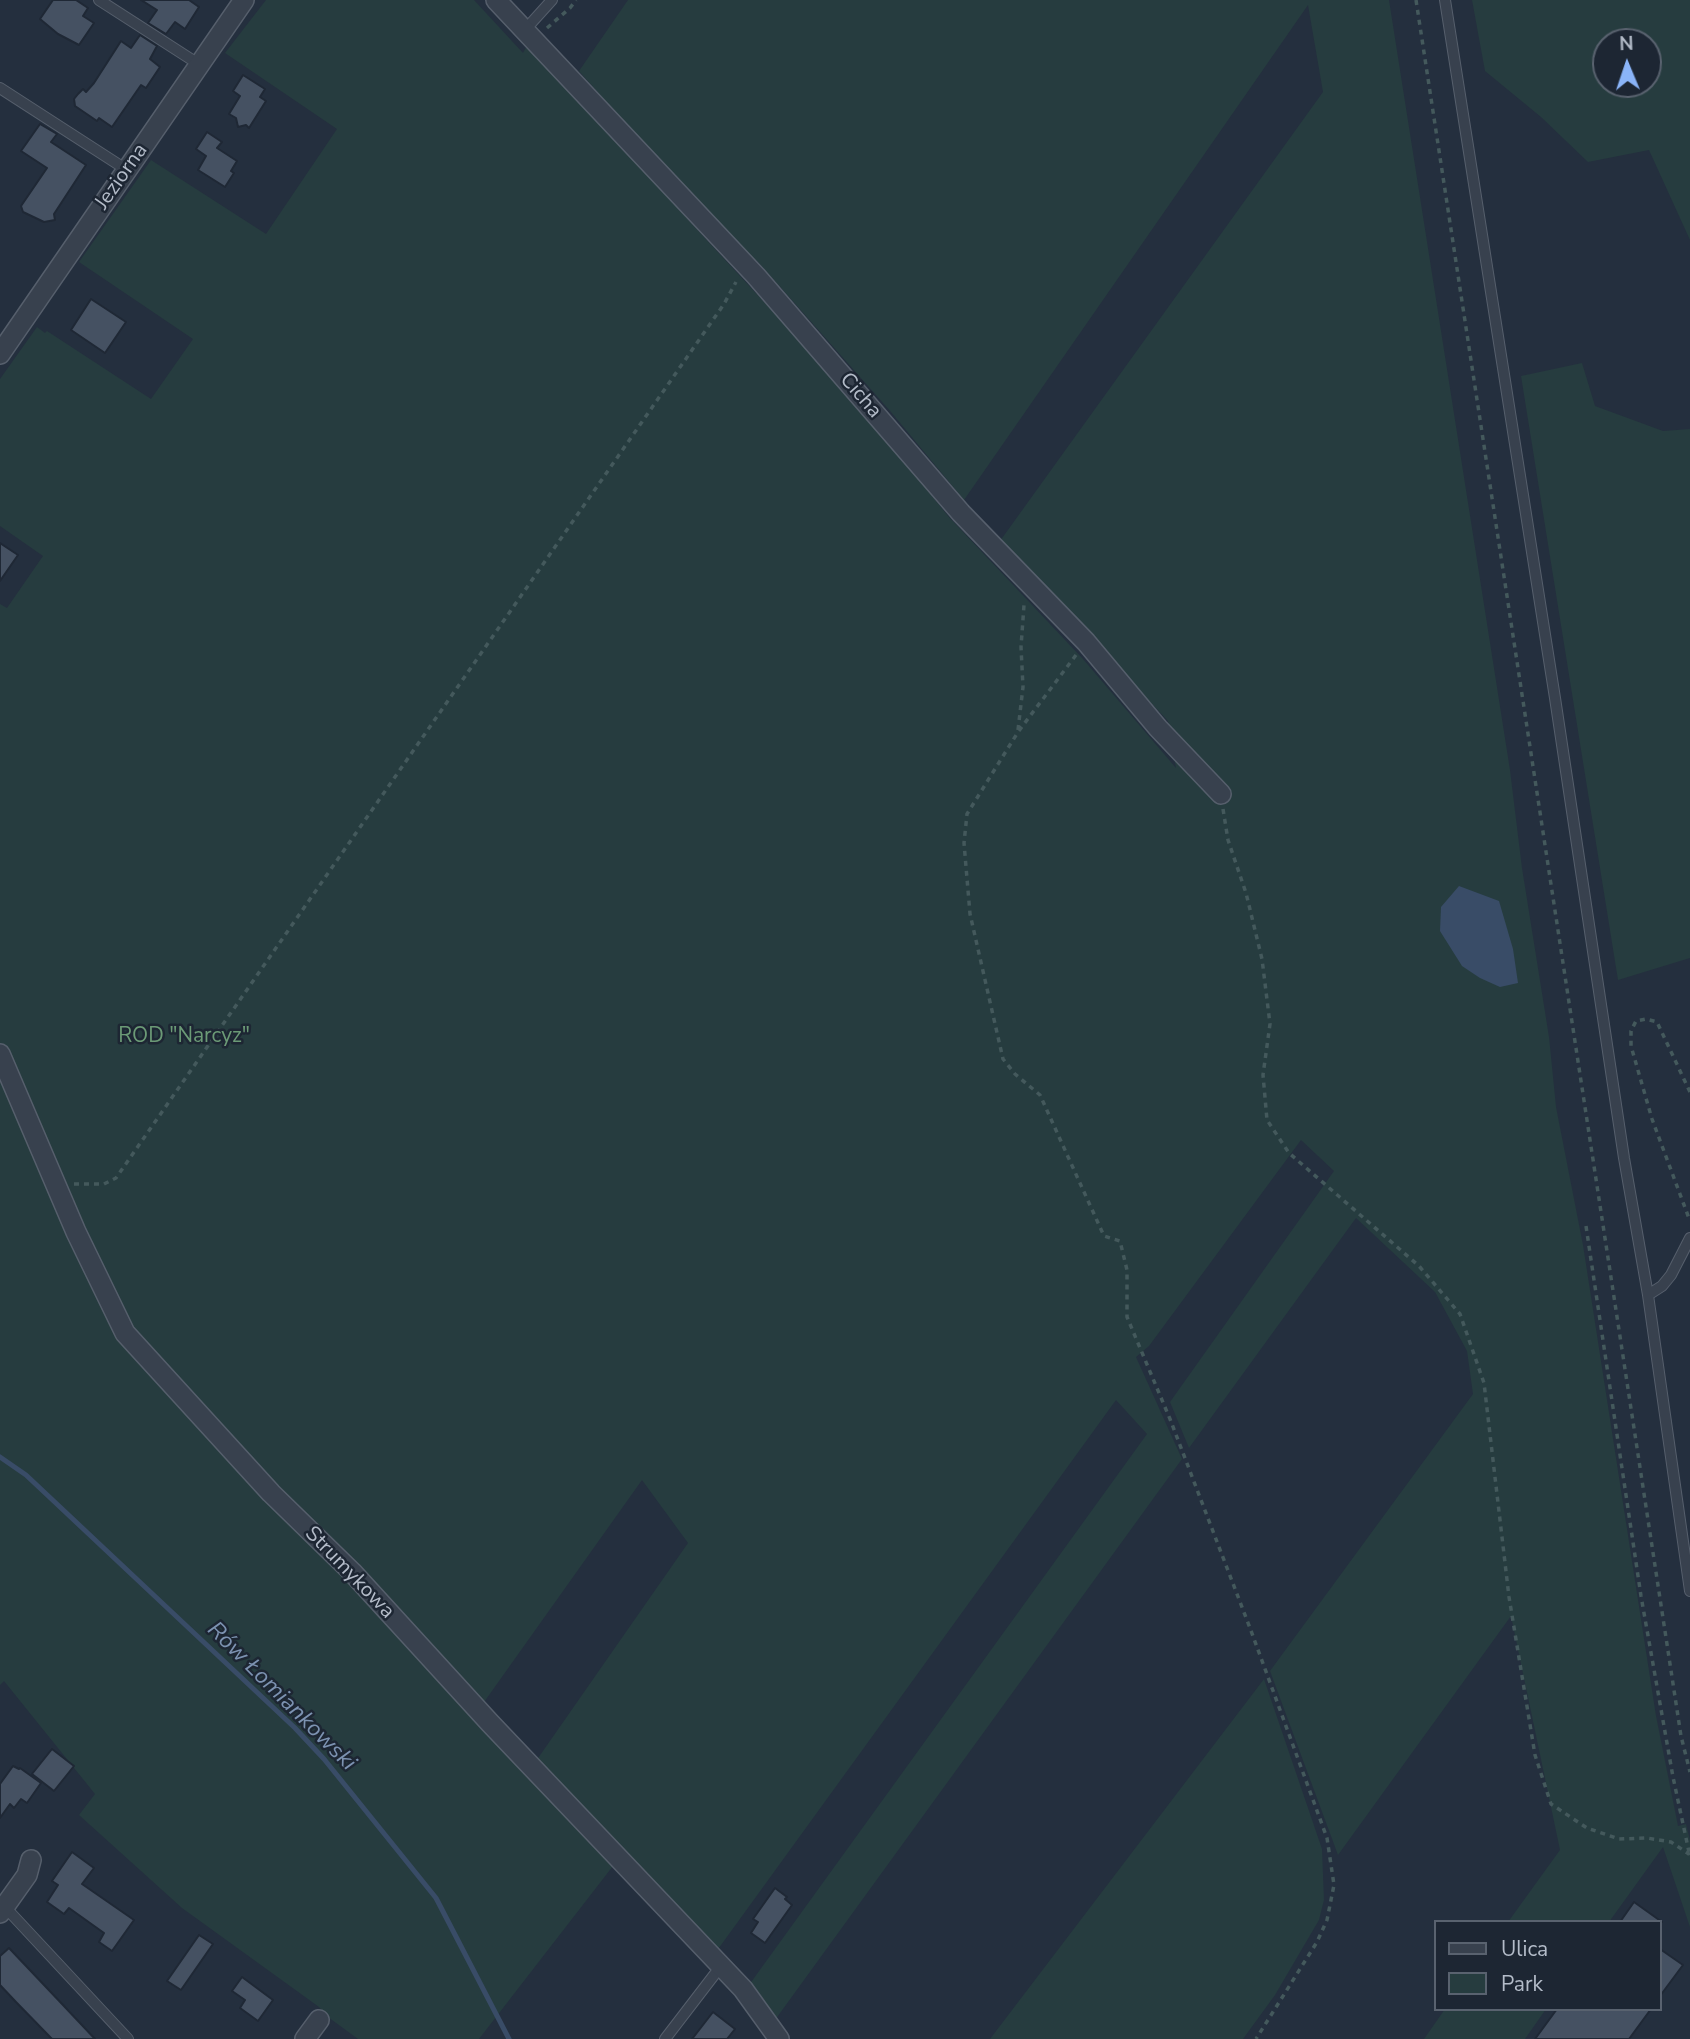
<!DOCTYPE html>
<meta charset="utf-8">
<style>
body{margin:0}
#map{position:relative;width:1690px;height:2039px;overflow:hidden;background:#242f3e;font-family:"Nunito Sans",sans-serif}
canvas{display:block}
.legend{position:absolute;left:1434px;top:1920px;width:228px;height:91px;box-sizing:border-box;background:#1d2633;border:2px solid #59626f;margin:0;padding:9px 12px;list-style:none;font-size:21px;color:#b4bcc9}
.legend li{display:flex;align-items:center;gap:14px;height:35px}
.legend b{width:35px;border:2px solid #59626f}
.north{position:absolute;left:1592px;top:28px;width:70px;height:70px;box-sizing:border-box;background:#1d2633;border:2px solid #59626f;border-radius:50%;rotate:358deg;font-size:19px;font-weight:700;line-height:28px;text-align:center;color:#b4bcc9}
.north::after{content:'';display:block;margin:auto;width:24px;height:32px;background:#8ab4f8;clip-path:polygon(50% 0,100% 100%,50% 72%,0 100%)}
</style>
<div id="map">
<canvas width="1690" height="2039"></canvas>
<ul class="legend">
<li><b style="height:9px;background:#38414e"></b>Ulica</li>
<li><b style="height:19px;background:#263c3f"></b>Park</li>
</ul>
<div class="north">N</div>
</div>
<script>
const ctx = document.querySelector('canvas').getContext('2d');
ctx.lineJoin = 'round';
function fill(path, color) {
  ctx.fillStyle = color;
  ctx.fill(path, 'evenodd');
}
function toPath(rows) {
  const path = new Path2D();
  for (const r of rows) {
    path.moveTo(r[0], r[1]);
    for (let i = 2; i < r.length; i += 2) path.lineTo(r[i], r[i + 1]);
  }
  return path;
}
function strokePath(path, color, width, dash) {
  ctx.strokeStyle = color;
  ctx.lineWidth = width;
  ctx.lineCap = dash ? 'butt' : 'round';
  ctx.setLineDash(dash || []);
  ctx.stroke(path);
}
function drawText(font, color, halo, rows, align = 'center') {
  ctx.font = font + ' "Nunito Sans",sans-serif';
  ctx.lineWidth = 5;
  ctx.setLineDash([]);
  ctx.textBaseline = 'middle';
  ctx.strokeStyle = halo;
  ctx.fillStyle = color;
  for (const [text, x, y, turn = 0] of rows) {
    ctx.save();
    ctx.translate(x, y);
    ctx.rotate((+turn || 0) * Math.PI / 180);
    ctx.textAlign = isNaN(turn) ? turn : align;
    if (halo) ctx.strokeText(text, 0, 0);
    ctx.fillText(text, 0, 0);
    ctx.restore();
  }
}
fill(toPath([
 [266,0,474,0,523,53,528,44,567,84,702,235,857,402,948,516,1083,659,1176,768,1168,721,1000,541,1323,92,1308,5,964,500,891,412,759,263,711,221,579,71,628,0,1389,0,1510,770,1522,868,1549,1037,1556,1107,1583,1245,1656,1716,1678,1826,1686,1824,1690,1840,1690,1927,1663,1847,1609,1922,1508,1922,1560,1850,1511,1616,1338,1855,1270,1671,1473,1394,1467,1351,1435,1292,1356,1218,1189,1448,1170,1402,1334,1171,1301,1140,1149,1346,1136,1357,1182,1459,775,2020,749,1985,1147,1434,1116,1400,716,1952,536,1761,688,1543,642,1480,482,1705,129,1330,0,1044,0,604,7,608,43,556,0,526,0,379,37,327,45,333,47,331,151,399,193,339,79,262,151,160,266,234,337,129,225,53],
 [1472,0,1690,0,1690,240,1649,150,1588,162,1541,117,1485,71],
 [1606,42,1648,42,1648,84,1606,84],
 [1582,363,1595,406,1663,431,1690,429,1690,958,1618,980,1521,376],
 [0,1067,119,1337,613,1866,479,2039,358,2039,328,2017,319,2007,182,1908,79,1815,95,1794,4,1681,0,1685],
 [1264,1679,1322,1849,1324,1900,1319,1920,1275,1995,1243,2039,990,2039],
 [1445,2009,1546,2009,1525,2039,1424,2039]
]), '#263c3f');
fill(toPath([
 [1459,886,1499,901,1513,949,1518,983,1500,987,1480,978,1462,966,1440,931,1441,907]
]), '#394c67');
strokePath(toPath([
 [0,1457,26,1475,295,1728,324,1759,436,1898,509,2039]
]), '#394c67', 5);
const building = toPath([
 [53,0,76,0,88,8,83,16,94,23,79,45,58,34,40,19,53,0],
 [141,0,189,0,199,7,185,29,175,22,166,34,148,23,157,10,141,0],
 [140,35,157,46,150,59,160,67,146,88,141,85,112,127,99,118,97,121,75,106,74,99,78,94,83,89,86,92,94,83,121,41,131,48,140,35],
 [243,75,265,89,260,97,266,101,249,128,246,125,238,127,236,118,229,114,240,96,233,91,243,75],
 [40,124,57,134,51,142,86,165,54,214,55,220,44,222,23,212,21,206,47,168,21,151,40,124],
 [207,132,222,142,217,148,237,161,231,171,234,173,225,187,198,170,206,156,196,149,207,132],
 [91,299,126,322,105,353,71,330,91,299],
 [0,543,18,555,0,581,0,543],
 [52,1749,74,1766,54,1791,32,1774,52,1749],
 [13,1766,19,1769,20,1768,41,1783,27,1803,21,1799,14,1808,10,1804,0,1818,0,1784,13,1766],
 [72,1852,94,1868,82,1884,134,1920,112,1951,99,1942,104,1933,69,1908,64,1914,47,1902,58,1885,52,1881,72,1852],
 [775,1888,787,1897,785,1899,792,1905,765,1943,751,1933,758,1922,753,1919,775,1888],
 [1634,1902,1662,1922,1620,1922,1634,1902],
 [199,1935,213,1944,181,1990,167,1981,199,1935],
 [9,1948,63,2005,95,2039,52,2039,16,2002,0,1985,0,1956,9,1948],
 [1660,1949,1683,1965,1660,1996,1660,1949],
 [242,1977,273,2000,258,2021,240,2008,245,2000,232,1991,242,1977],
 [1557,2009,1651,2009,1629,2039,1535,2039,1557,2009],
 [713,2012,735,2029,727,2039,692,2039,713,2012]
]);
fill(building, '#455162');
strokePath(building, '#1f2835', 2);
const service = toPath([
 [99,0,200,65],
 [1445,0,1555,698,1624,1158,1648,1295,1690,1591],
 [524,31,552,0],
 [0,88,127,170],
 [1648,1295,1662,1286,1671,1275,1690,1238],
 [5,1907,128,2039],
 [665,2039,721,1966]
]);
const minor = toPath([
 [496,0,756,276,961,513,1086,642,1158,728,1221,794],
 [0,354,244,0],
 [0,1054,76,1232,125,1333,271,1493,352,1572,490,1723,743,1989,779,2039],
 [0,1913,27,1875,31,1860],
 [305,2039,319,2020]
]);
strokePath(service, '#565f6c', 12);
strokePath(minor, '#565f6c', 22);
strokePath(toPath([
 [1416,0,1681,1736,1690,1772],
 [547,28,570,8,576,0],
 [1076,655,1018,732,967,814,964,843,970,914,1003,1059,1015,1074,1040,1095,1104,1236,1120,1241,1127,1270,1127,1317,1170,1419,1250,1628,1327,1838,1334,1885,1327,1920,1317,1942,1256,2039],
 [1018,730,1023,687,1021,647,1024,605],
 [1223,809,1228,840,1246,893,1262,959,1270,1024,1263,1075,1267,1120,1289,1153,1419,1266,1460,1314,1484,1383,1509,1597,1535,1755,1551,1804,1587,1828,1619,1839,1647,1838,1671,1842,1689,1854,1690,1857],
 [1690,1092,1657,1022,1646,1019,1636,1021,1631,1031,1631,1046,1652,1119,1690,1221],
 [74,1184,104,1184,116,1178,724,304,736,282],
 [1586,1226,1641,1596,1673,1777,1689,1852]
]), '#44595c', 3.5, [5, 5]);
strokePath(service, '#38414e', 10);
strokePath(minor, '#38414e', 19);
drawText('21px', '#b4bcc9', '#1d2633', [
 ["Jeziorna",122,177,-55],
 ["Cicha",860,396,49],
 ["Strumykowa",349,1573,46]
]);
drawText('21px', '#6b9a76', '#1d2633', [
 ["ROD \"Narcyz\"",184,1037]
]);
drawText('italic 23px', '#7c92b1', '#1d2633', [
 ["Rów Łomiankowski",281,1697,45]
]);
</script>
